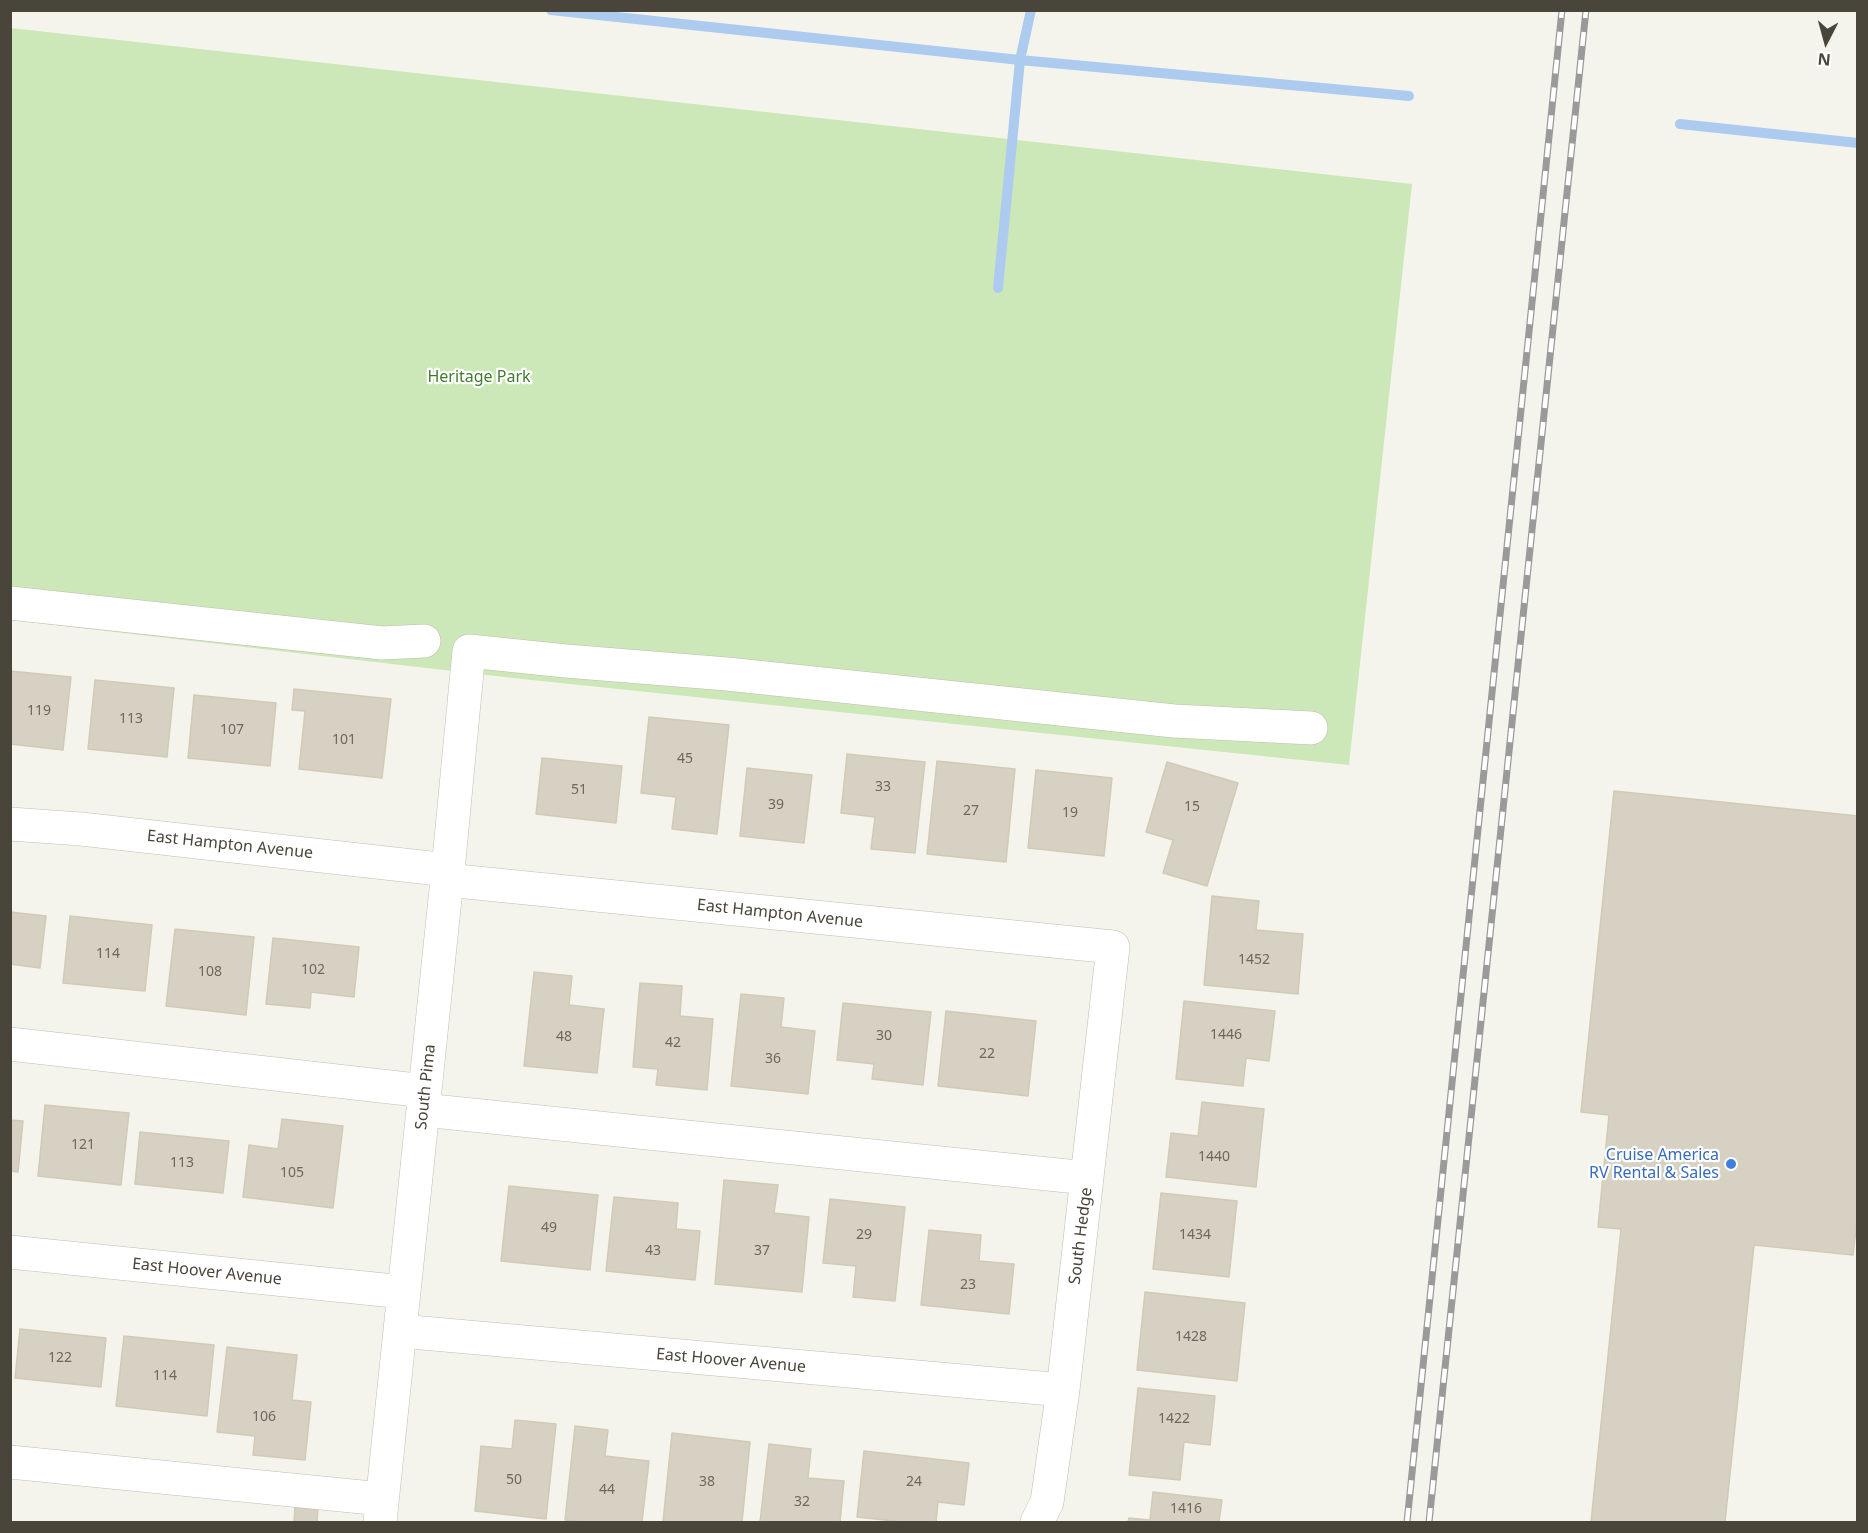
<!DOCTYPE html>
<style>
body{margin:0}
#map{position:relative;width:1868px;height:1533px;overflow:hidden;background:#f5f4ec;font-family:"Noto Sans",sans-serif}
canvas{display:block}
.frame{position:absolute;inset:0;border:12px solid #4a453a;pointer-events:none}
.north{position:absolute;left:1796px;top:12px;width:60px;height:60px;-webkit-text-stroke:4px #fff;paint-order:stroke;rotate:186deg;font-size:16px;font-weight:700;line-height:24px;text-align:center;color:#4a453a}
.north::after{content:'';display:block;margin:auto;width:21px;height:27px;background:#4a453a;clip-path:polygon(50% 0,100% 100%,50% 72%,0 100%)}
</style>
<div id="map">
<canvas width="1868" height="1533"></canvas>
<div class="frame"></div>
<div class="north">N</div>
</div>
<script>
const ctx = document.querySelector('canvas').getContext('2d');
ctx.lineJoin = 'round';
function fill(path, color) {
  ctx.fillStyle = color;
  ctx.fill(path, 'evenodd');
}
function toPath(rows) {
  const path = new Path2D();
  for (const r of rows) {
    path.moveTo(r[0], r[1]);
    for (let i = 2; i < r.length; i += 2) path.lineTo(r[i], r[i + 1]);
  }
  return path;
}
function strokePath(path, color, width, dash) {
  ctx.strokeStyle = color;
  ctx.lineWidth = width;
  ctx.lineCap = dash ? 'butt' : 'round';
  ctx.setLineDash(dash || []);
  ctx.stroke(path);
}
function drawText(font, color, halo, rows, align = 'center') {
  ctx.font = font + ' "Noto Sans",sans-serif';
  ctx.lineWidth = 4.5;
  ctx.setLineDash([]);
  ctx.textBaseline = 'middle';
  ctx.strokeStyle = halo;
  ctx.fillStyle = color;
  for (const [text, x, y, turn = 0] of rows) {
    ctx.save();
    ctx.translate(x, y);
    ctx.rotate((+turn || 0) * Math.PI / 180);
    ctx.textAlign = isNaN(turn) ? turn : align;
    if (halo) ctx.strokeText(text, 0, 0);
    ctx.fillText(text, 0, 0);
    ctx.restore();
  }
}
fill(toPath([
 [11,28,1412,184,1349,765,522,679,11,620]
]), '#cce7b8');
strokePath(toPath([
 [551,10,1020,60,1409,96],
 [1680,124,1858,143],
 [998,288,1020,60,1031,10]
]), '#adcbee', 10);
const building = toPath([
 [10,671,71,677,63,750,10,744,10,671],
 [95,680,174,688,167,757,88,749,95,680],
 [294,689,391,699,382,778,299,769,305,711,292,710,294,689],
 [194,695,276,703,270,766,188,758,194,695],
 [649,717,729,725,717,834,672,829,676,797,641,793,649,717],
 [847,754,925,762,915,853,871,849,875,817,841,813,847,754],
 [542,758,622,766,616,823,536,814,542,758],
 [937,761,1015,769,1006,862,927,854,937,761],
 [1167,762,1238,783,1207,886,1163,873,1173,840,1146,832,1167,762],
 [747,768,812,775,804,843,740,836,747,768],
 [1036,770,1112,778,1104,856,1028,848,1036,770],
 [1614,791,1858,816,1858,1212,1853,1255,1754,1245,1725,1522,1591,1522,1621,1229,1598,1227,1609,1115,1581,1112,1614,791],
 [1212,896,1259,901,1256,930,1303,934,1298,994,1204,985,1212,896],
 [10,912,46,916,40,968,10,964,10,912],
 [70,916,152,925,145,991,63,983,70,916],
 [175,929,254,937,246,1015,166,1006,175,929],
 [273,938,359,947,354,997,311,992,310,1008,266,1004,273,938],
 [534,972,572,976,569,1005,604,1009,597,1073,524,1066,534,972],
 [640,983,682,986,680,1016,713,1019,707,1090,656,1085,658,1069,633,1067,640,983],
 [741,994,784,998,781,1027,815,1031,808,1094,731,1086,741,994],
 [1184,1001,1275,1011,1269,1061,1246,1058,1243,1086,1176,1079,1184,1001],
 [843,1003,931,1012,923,1085,872,1079,874,1064,837,1060,843,1003],
 [946,1011,1036,1021,1028,1096,938,1086,946,1011],
 [1202,1102,1264,1109,1256,1187,1166,1177,1171,1133,1198,1136,1202,1102],
 [45,1105,129,1113,121,1185,38,1176,45,1105],
 [282,1119,343,1126,333,1208,243,1197,249,1145,278,1149,282,1119],
 [10,1120,23,1121,18,1172,10,1171,10,1120],
 [140,1132,229,1141,223,1193,135,1184,140,1132],
 [724,1180,778,1185,774,1213,809,1217,802,1292,715,1284,724,1180],
 [509,1186,598,1195,590,1270,501,1261,509,1186],
 [1161,1193,1237,1201,1229,1277,1153,1269,1161,1193],
 [614,1197,678,1203,676,1229,700,1231,695,1280,606,1271,614,1197],
 [830,1199,905,1207,895,1301,853,1297,856,1266,823,1263,830,1199],
 [929,1230,981,1235,979,1261,1014,1264,1009,1314,921,1305,929,1230],
 [1145,1292,1245,1303,1237,1381,1137,1370,1145,1292],
 [20,1329,106,1338,101,1387,15,1378,20,1329],
 [124,1336,214,1345,207,1416,116,1406,124,1336],
 [227,1347,297,1355,292,1400,311,1402,305,1460,253,1455,255,1436,217,1432,227,1347],
 [1138,1388,1215,1396,1210,1445,1184,1442,1180,1480,1129,1475,1138,1388],
 [515,1420,556,1424,546,1519,475,1511,481,1446,512,1449,515,1420],
 [575,1426,608,1430,605,1456,649,1461,642,1522,588,1522,565,1520,575,1426],
 [672,1433,750,1442,742,1522,663,1522,672,1433],
 [769,1444,811,1449,808,1478,844,1481,840,1522,760,1522,769,1444],
 [864,1451,969,1463,964,1505,938,1502,936,1522,903,1522,857,1517,864,1451],
 [1153,1492,1222,1500,1219,1522,1128,1522,1129,1518,1150,1520,1153,1492],
 [295,1506,318,1508,317,1522,294,1522,295,1506]
]);
fill(building, '#d6d1c2');
strokePath(building, '#d1cab5', 1.5);
const minor = toPath([
 [10,603,382,643,424,641],
 [10,824,81,829,448,870],
 [447,880,1113,947,1063,1390,1047,1502,1037,1522],
 [10,1044,425,1091],
 [423,1110,1087,1178],
 [10,1252,404,1292],
 [400,1331,1063,1390],
 [10,1462,382,1499],
 [380,1522,448,870,469,651,566,661,727,674,1174,721,1311,728]
]);
strokePath(minor, '#c1bdaf', 34);
strokePath(minor, '#fff', 33);
const rail = toPath([
 [1407,1522,1562,10],
 [1429,1522,1586,10]
]);
strokePath(rail, '#9a9a9a', 7);
strokePath(rail, '#fff', 4.5, [14]);
for (const [x, y, r, color] of [
 [1731,1164,6,"#3f7fe0"]
]) {
  const dot = new Path2D();
  dot.arc(x, y, r, 0, 2 * Math.PI);
  ctx.fillStyle = color;
  ctx.fill(dot);
  strokePath(dot, '#fff', 2);
}
drawText('14px', '#6d685c', null, [
 ["119",39,711],
 ["113",131,719],
 ["107",232,730],
 ["101",344,740],
 ["45",685,759],
 ["33",883,787],
 ["51",579,790],
 ["39",776,805],
 ["15",1192,807],
 ["27",971,811],
 ["19",1070,813],
 ["114",108,954],
 ["1452",1254,960],
 ["102",313,970],
 ["108",210,972],
 ["1446",1226,1035],
 ["30",884,1036],
 ["48",564,1037],
 ["42",673,1043],
 ["22",987,1054],
 ["36",773,1059],
 ["121",83,1145],
 ["1440",1214,1157],
 ["113",182,1163],
 ["105",292,1173],
 ["49",549,1228],
 ["29",864,1235],
 ["1434",1195,1235],
 ["43",653,1251],
 ["37",762,1251],
 ["23",968,1285],
 ["1428",1191,1337],
 ["122",60,1358],
 ["114",165,1376],
 ["106",264,1417],
 ["1422",1174,1419],
 ["50",514,1480],
 ["38",707,1482],
 ["24",914,1482],
 ["44",607,1490],
 ["32",802,1502],
 ["1416",1186,1509]
]);
drawText('16px', '#427a2f', '#fff', [
 ["Heritage Park",479,377]
]);
drawText('16px', '#4a453a', '#fff', [
 ["East Hampton Avenue",230,845,6],
 ["East Hampton Avenue",780,914,6],
 ["South Pima",426,1087,-84],
 ["South Hedge",1081,1236,-83],
 ["East Hoover Avenue",207,1272,6],
 ["East Hoover Avenue",731,1361,5]
]);
drawText('16px', '#366cbe', '#fff', [
 ["Cruise America",1719,1155],
 ["RV Rental & Sales",1719,1173]
], 'right');
</script>
